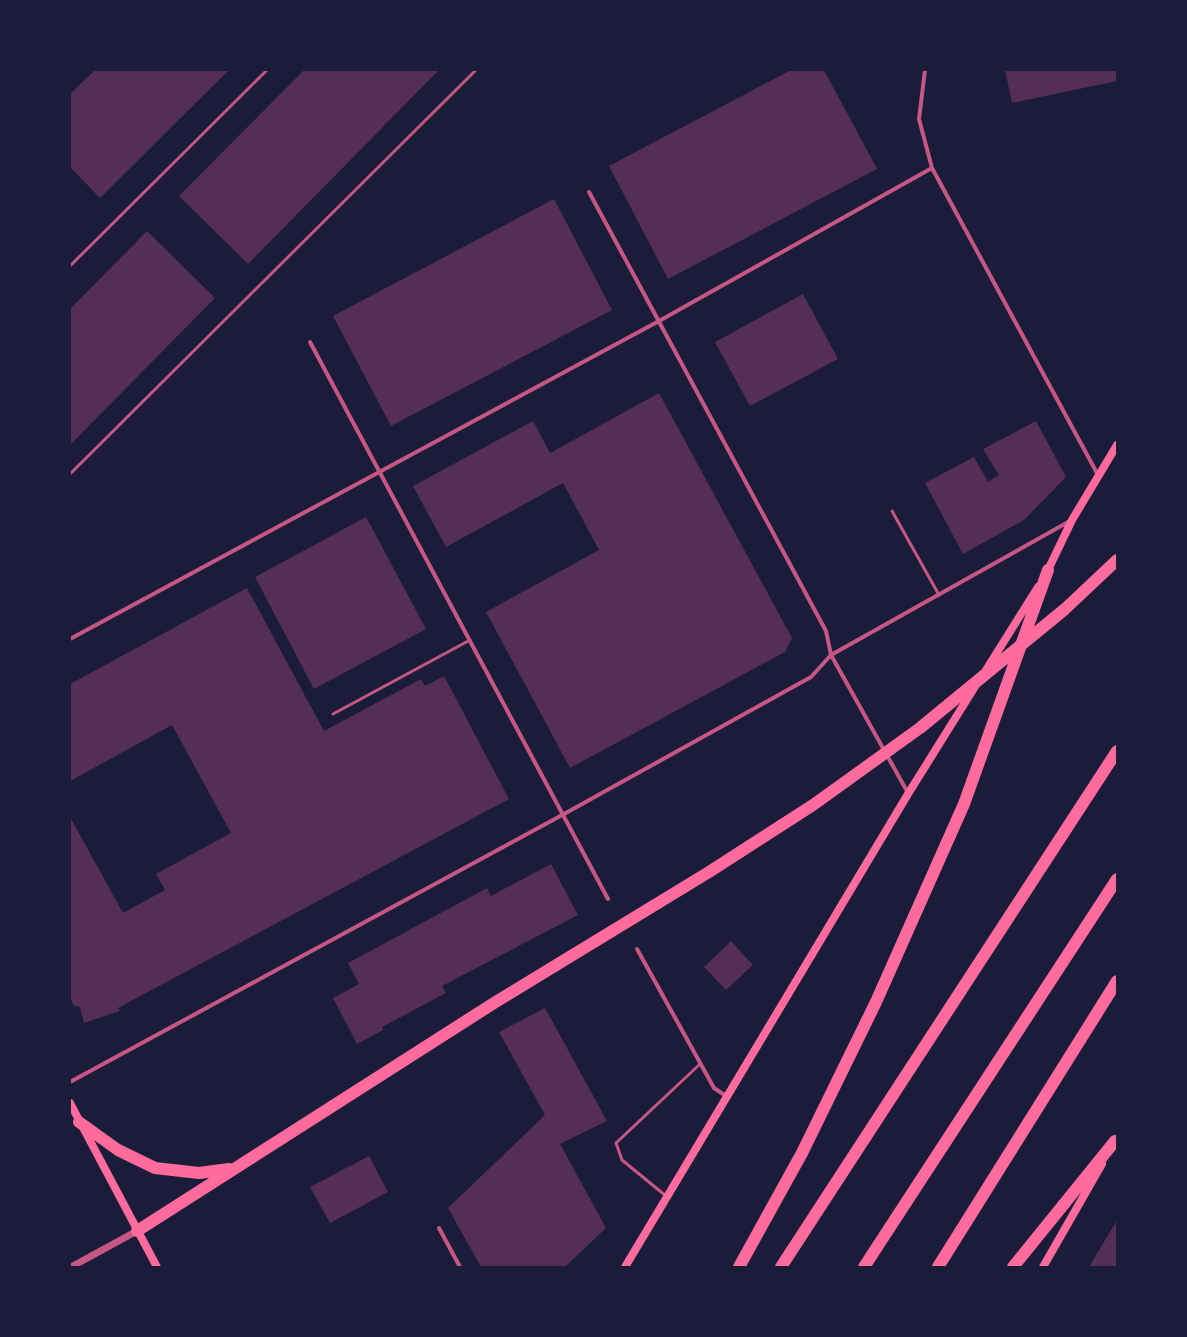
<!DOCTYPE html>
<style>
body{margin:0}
#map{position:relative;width:1187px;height:1337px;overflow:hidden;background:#1b1b3a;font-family:Commissioner,sans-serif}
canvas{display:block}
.frame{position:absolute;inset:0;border:71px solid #1b1b3a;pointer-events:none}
</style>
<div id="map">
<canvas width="1187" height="1337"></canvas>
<div class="frame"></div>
</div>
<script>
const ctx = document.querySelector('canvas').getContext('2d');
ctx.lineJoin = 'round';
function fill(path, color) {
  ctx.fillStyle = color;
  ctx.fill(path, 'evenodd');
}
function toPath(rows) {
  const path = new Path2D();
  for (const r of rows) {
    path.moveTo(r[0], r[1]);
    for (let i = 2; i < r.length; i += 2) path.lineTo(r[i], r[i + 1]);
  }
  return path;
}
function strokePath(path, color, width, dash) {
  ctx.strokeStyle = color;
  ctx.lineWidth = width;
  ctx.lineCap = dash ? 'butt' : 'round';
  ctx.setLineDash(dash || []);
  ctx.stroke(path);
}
fill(toPath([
 [95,70,229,70,100,198,70,167,70,94],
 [304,70,439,70,248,264,179,196],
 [791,70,824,70,877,169,668,279,609,166],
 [1005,70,1117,70,1117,81,1012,103],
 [554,199,612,310,391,426,333,316],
 [147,231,215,298,70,445,70,309],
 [803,294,838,359,750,406,715,342],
 [659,393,792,638,785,652,570,768,486,612,599,550,563,483,446,547,413,486,533,421,550,453],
 [1036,421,1066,477,1024,520,963,554,925,483,974,457,988,482,999,475,983,449],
 [366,517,426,629,314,689,255,577],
 [247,588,324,731,421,679,425,686,444,676,509,799,118,1008,120,1011,84,1023,80,1007,74,1006,70,998,70,817,123,913,165,890,156,874,231,833,172,725,70,781,70,684],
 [551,864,578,915,442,986,446,993,382,1027,383,1030,357,1044,333,998,359,984,348,963,487,888,491,896],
 [731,941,753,965,726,990,704,967],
 [545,1008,607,1121,560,1144,606,1228,565,1267,481,1267,448,1208,545,1115,499,1032],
 [369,1156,388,1192,330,1223,310,1187],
 [1117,1220,1117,1267,1089,1267]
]), '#542f53');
strokePath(toPath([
 [70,266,267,70],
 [70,474,476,70],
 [892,511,939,595],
 [333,714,470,640],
 [666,1196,622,1160,616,1143,700,1064]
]), '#c65784', 3);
strokePath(toPath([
 [925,70,919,119,932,168,1098,475],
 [589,192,826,631,831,655,908,793],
 [310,342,608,899],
 [70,639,659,321,932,168],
 [637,949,714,1088,726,1096],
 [70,1082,564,814,811,677,831,655,1070,521],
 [439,1228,460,1267]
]), '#c65784', 4);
strokePath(toPath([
 [71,1267,137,1231]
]), '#c65784', 7);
strokePath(toPath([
 [1046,574,1072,520,1117,445],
 [986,670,1038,587],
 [70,1103,157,1267],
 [625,1267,908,794,976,685],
 [1043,1267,1102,1164]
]), '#ff6b9d', 8);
strokePath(toPath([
 [79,1122,118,1150,155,1168,199,1173,229,1169],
 [137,1231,494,1003,709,872,813,805,920,728,1065,609,1117,560],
 [739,1267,802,1153,876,1002,964,804,1048,570],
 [781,1267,1117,751],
 [864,1267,1117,879],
 [938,1267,1117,981],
 [1013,1267,1115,1141]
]), '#ff6b9d', 12);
</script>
